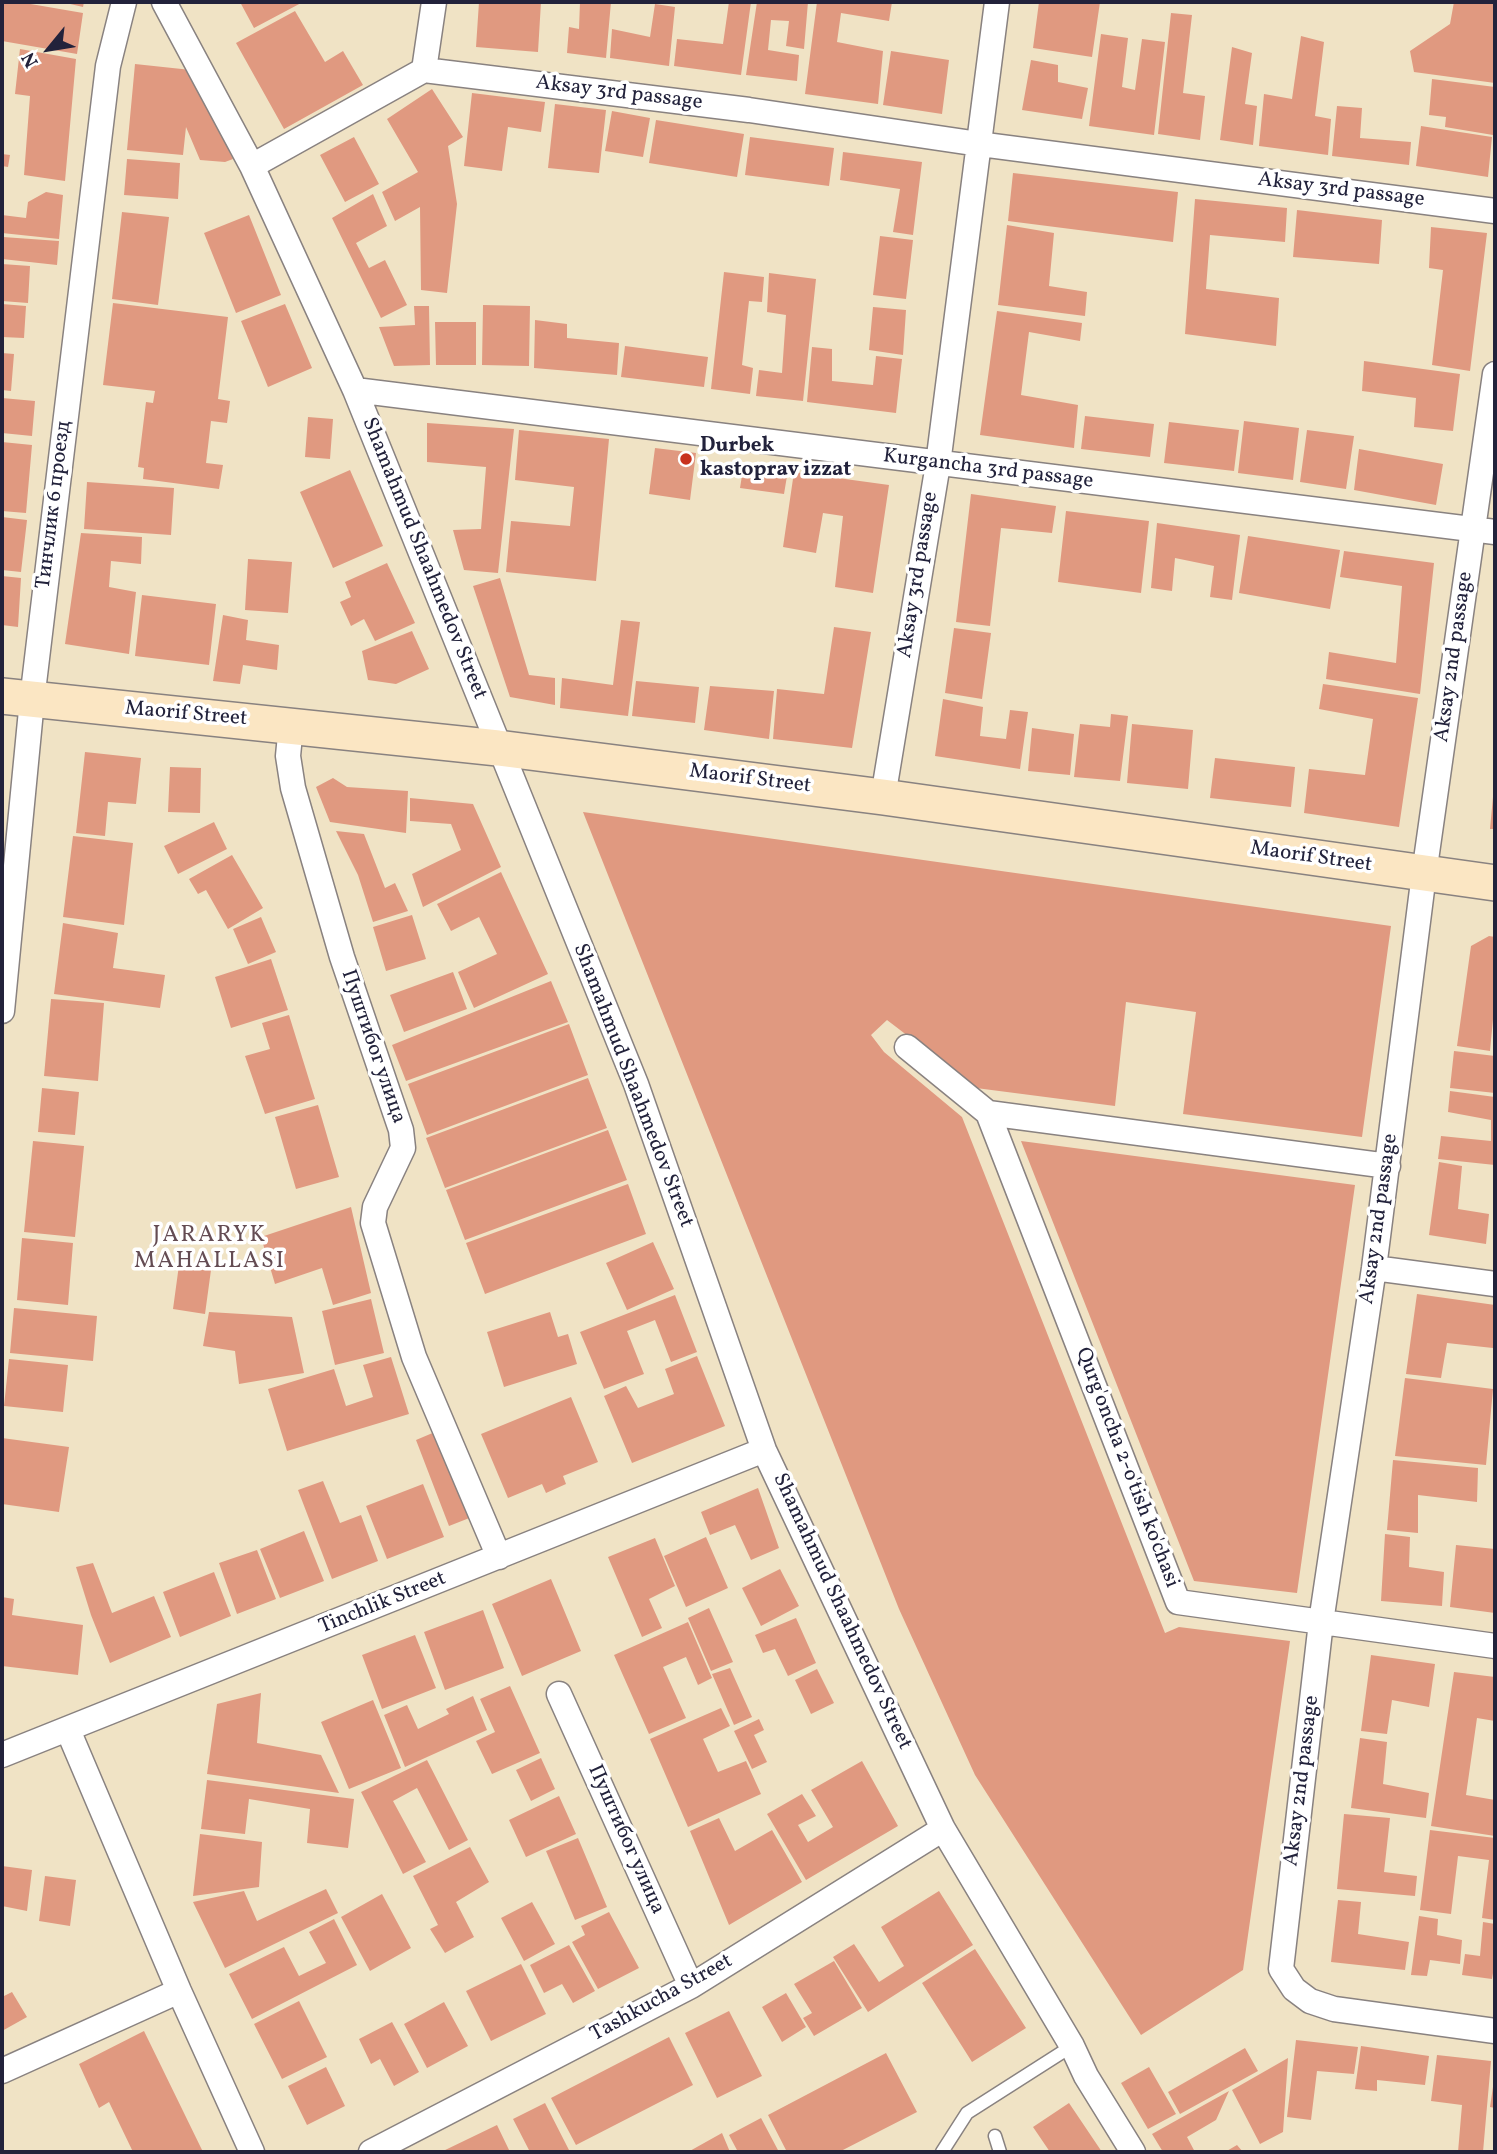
<!DOCTYPE html>
<meta charset="utf-8">
<style>
body{margin:0}
#map{position:relative;width:1497px;height:2154px;overflow:hidden;background:#f0e3c5;font-family:Vollkorn,serif}
canvas{display:block}
.frame{position:absolute;inset:0;border:4px solid #22223b;pointer-events:none}
.north{position:absolute;left:14px;top:14px;width:70px;height:70px;-webkit-text-stroke:5px #fff;paint-order:stroke;rotate:240deg;font-size:19px;font-weight:700;line-height:28px;text-align:center;color:#22223b}
.north::after{content:'';display:block;margin:auto;width:24px;height:32px;background:#22223b;clip-path:polygon(50% 0,100% 100%,50% 72%,0 100%)}
</style>
<div id="map">
<canvas width="1497" height="2154"></canvas>
<div class="frame"></div>
<div class="north">N</div>
</div>
<script>
const ctx = document.querySelector('canvas').getContext('2d');
ctx.lineJoin = 'round';
function fill(path, color) {
  ctx.fillStyle = color;
  ctx.fill(path, 'evenodd');
}
function toPath(rows) {
  const path = new Path2D();
  for (const r of rows) {
    path.moveTo(r[0], r[1]);
    for (let i = 2; i < r.length; i += 2) path.lineTo(r[i], r[i + 1]);
  }
  return path;
}
function strokePath(path, color, width, dash) {
  ctx.strokeStyle = color;
  ctx.lineWidth = width;
  ctx.lineCap = dash ? 'butt' : 'round';
  ctx.setLineDash(dash || []);
  ctx.stroke(path);
}
function drawText(font, color, halo, rows, align = 'center') {
  ctx.font = font + ' Vollkorn,serif';
  ctx.lineWidth = 7;
  ctx.setLineDash([]);
  ctx.textBaseline = 'middle';
  ctx.strokeStyle = halo;
  ctx.fillStyle = color;
  for (const [text, x, y, turn = 0] of rows) {
    ctx.save();
    ctx.translate(x, y);
    ctx.rotate((+turn || 0) * Math.PI / 180);
    ctx.textAlign = isNaN(turn) ? turn : align;
    if (halo) ctx.strokeText(text, 0, 0);
    ctx.fillText(text, 0, 0);
    ctx.restore();
  }
}
fill(toPath([
 [4,2,19,2,83,13,77,54,2,41],
 [66,2,84,2,83,7,66,3],
 [240,2,303,2,254,28],
 [479,2,541,2,538,52,476,47],
 [580,2,611,2,606,58,567,53,569,27,579,29],
 [729,2,751,2,741,75,674,66,677,39,723,44],
 [757,2,808,2,804,49,786,46,789,21,771,20,768,50,799,55,797,81,746,75],
 [817,2,892,2,889,21,841,13,837,42,883,51,878,104,805,94],
 [1039,2,1100,2,1092,57,1033,48],
 [1454,2,1495,2,1495,83,1414,72,1410,51,1450,24],
 [655,4,675,7,669,66,610,58,612,29,650,37],
 [295,11,325,62,343,51,363,85,284,129,236,43],
 [1171,13,1192,15,1183,93,1205,96,1200,140,1158,134],
 [1101,34,1128,38,1122,87,1135,90,1142,39,1165,42,1154,135,1089,126],
 [1301,36,1324,42,1315,116,1331,119,1328,155,1259,146,1264,94,1292,99],
 [1232,47,1252,53,1245,104,1257,106,1253,145,1220,140],
 [20,49,76,59,65,181,24,175,30,96,15,94],
 [891,51,949,60,942,114,883,105],
 [1031,60,1058,65,1058,82,1088,88,1082,119,1022,110],
 [135,64,191,70,233,159,225,162,200,160,186,127,183,155,127,150],
 [1432,79,1495,87,1493,135,1445,127,1446,117,1429,115],
 [432,89,463,137,448,146,457,204,447,293,421,290,420,207,395,221,382,192,418,172,387,119],
 [472,93,545,102,541,132,508,127,502,171,464,166],
 [555,104,606,110,599,173,548,168],
 [1337,106,1362,108,1360,138,1411,142,1409,165,1332,156],
 [612,111,650,118,643,157,605,151],
 [656,120,744,134,737,177,649,163],
 [1421,126,1492,137,1488,177,1416,166],
 [354,137,379,184,345,202,320,155],
 [750,137,834,148,829,186,745,175],
 [843,152,922,162,913,235,893,232,900,189,840,180],
 [2,154,10,155,8,167,2,166],
 [127,159,180,163,178,199,124,195],
 [1013,173,1178,192,1173,242,1008,221],
 [46,192,63,195,59,239,2,233,2,215,26,218,28,202],
 [373,194,387,226,356,243,369,268,385,260,407,305,381,318,332,218],
 [1195,199,1287,208,1285,242,1210,235,1206,289,1279,298,1276,346,1185,334],
 [1297,210,1382,220,1379,264,1293,257],
 [122,212,169,217,158,305,112,299],
 [249,215,281,295,236,313,204,233],
 [1007,225,1054,233,1049,286,1087,292,1085,316,998,305],
 [1431,227,1487,233,1470,371,1432,365,1443,270,1429,268],
 [880,236,913,240,906,299,873,295],
 [3,237,59,241,57,265,2,259],
 [2,264,30,266,28,303,2,301],
 [724,272,764,277,762,302,749,301,742,365,753,368,750,394,711,389],
 [769,273,816,279,803,401,756,396,759,370,782,373,786,315,767,312],
 [113,303,228,317,218,399,230,401,227,423,211,421,206,463,223,465,219,489,143,479,144,468,138,467,146,402,153,403,155,391,103,385],
 [2,304,26,306,24,338,2,337],
 [285,304,312,368,268,387,241,321],
 [483,305,530,306,529,366,482,365],
 [414,306,429,306,430,365,394,366,379,327,415,325],
 [873,307,906,310,903,355,869,350],
 [997,311,1082,323,1080,341,1029,332,1021,395,1078,405,1074,448,980,435],
 [535,320,567,324,567,338,619,343,617,375,534,368],
 [435,322,476,322,476,365,436,365],
 [625,346,708,357,704,387,621,377],
 [812,347,832,349,832,381,873,385,876,356,902,359,896,413,807,402],
 [2,353,14,354,11,391,2,390],
 [1364,361,1460,374,1453,431,1414,427,1416,398,1362,391],
 [2,398,35,401,32,436,2,433],
 [1085,416,1154,424,1150,457,1081,449],
 [308,417,333,419,330,459,305,457],
 [1244,421,1299,428,1293,480,1238,473],
 [1169,422,1239,430,1234,471,1164,463],
 [427,423,514,429,498,573,464,570,453,530,481,529,486,467,427,462],
 [519,430,609,439,596,581,506,572,511,521,570,526,574,487,515,480],
 [1307,430,1354,436,1346,489,1300,482],
 [2,442,32,445,26,513,2,511],
 [655,448,696,453,690,500,649,494],
 [1359,449,1443,464,1436,505,1354,490],
 [744,463,788,470,784,494,740,488],
 [350,470,383,546,333,568,300,492],
 [794,472,889,485,873,593,835,587,843,516,823,513,816,553,783,547],
 [87,482,174,488,171,535,84,529],
 [971,494,1056,506,1052,533,1001,528,990,626,956,622],
 [1066,511,1149,521,1141,593,1058,582],
 [2,517,27,520,21,572,2,570],
 [1157,523,1240,535,1232,600,1210,597,1214,566,1175,558,1172,591,1151,588],
 [81,533,142,537,141,564,111,561,109,587,136,592,129,654,65,644],
 [1248,536,1340,550,1330,609,1239,593],
 [1344,551,1434,563,1420,694,1326,679,1329,652,1396,663,1402,586,1340,577],
 [248,559,292,562,288,613,245,610],
 [387,563,415,623,375,641,364,619,351,626,340,602,351,597,345,582],
 [2,576,21,578,18,627,2,625],
 [500,578,529,675,555,678,555,705,510,697,473,586],
 [142,595,216,604,209,665,135,656],
 [223,615,248,620,246,640,279,645,277,670,243,665,240,684,213,681],
 [621,620,640,622,628,716,560,708,562,678,613,685],
 [834,627,871,632,852,748,773,739,777,689,824,694],
 [954,628,991,633,982,699,945,693],
 [412,631,429,669,396,684,368,680,362,651],
 [636,681,699,687,695,723,632,716],
 [1323,684,1418,698,1399,827,1304,813,1309,769,1365,775,1373,719,1319,709],
 [710,686,774,691,769,739,704,730],
 [943,699,983,707,980,736,1006,739,1010,710,1028,712,1020,769,935,756],
 [1111,714,1128,716,1120,781,1074,777,1080,724,1110,727],
 [1132,724,1193,730,1188,789,1127,783],
 [1032,728,1074,734,1070,775,1028,771],
 [85,752,141,758,136,804,108,802,105,836,76,833],
 [1215,758,1295,767,1291,807,1210,798],
 [170,767,201,768,200,813,168,812],
 [333,778,347,787,408,791,406,833,330,822,316,787],
 [1493,797,1495,797,1495,829,1490,829],
 [410,798,473,804,501,867,423,907,412,874,461,850,451,824,410,821],
 [583,812,1391,926,1362,1137,1183,1114,1196,1012,1126,1002,1115,1106,976,1088,887,1020,871,1035,884,1052,962,1117,1165,1633,1179,1627,1290,1641,1243,1970,1141,2035,975,1775,899,1609],
 [214,822,227,849,178,874,164,846],
 [336,831,364,834,385,888,395,883,408,911,373,922,358,875],
 [73,836,133,843,124,925,63,917],
 [232,855,263,908,228,929,206,890,198,894,189,879],
 [501,872,548,974,474,1008,458,972,497,954,479,917,451,931,437,904],
 [412,915,426,959,386,971,373,927],
 [261,917,276,952,248,964,233,929],
 [63,923,118,933,113,968,165,975,160,1008,54,994],
 [1489,936,1495,937,1495,998,1490,1051,1457,1046,1471,946],
 [271,959,288,1010,231,1028,215,977],
 [453,972,467,1009,404,1032,390,995],
 [551,981,568,1022,406,1081,392,1045],
 [51,999,104,1003,98,1081,44,1076],
 [289,1015,315,1099,265,1114,245,1056,270,1049,262,1023],
 [569,1024,588,1075,427,1135,408,1084],
 [1454,1051,1495,1056,1495,1093,1450,1088],
 [588,1078,607,1128,445,1188,426,1138],
 [42,1088,79,1092,75,1135,38,1132],
 [1450,1091,1495,1097,1495,1165,1438,1159,1441,1136,1491,1141,1491,1120,1448,1112],
 [318,1105,339,1177,296,1189,275,1117],
 [608,1130,627,1180,465,1240,446,1190],
 [33,1141,84,1146,75,1237,24,1232],
 [1021,1141,1355,1185,1297,1593,1194,1581],
 [1439,1162,1462,1166,1458,1209,1489,1214,1486,1244,1429,1235],
 [628,1184,646,1234,485,1294,466,1243],
 [351,1207,371,1293,333,1305,322,1268,275,1284,261,1237],
 [22,1238,73,1243,68,1305,17,1300],
 [653,1242,674,1289,627,1310,606,1263],
 [179,1265,211,1270,205,1314,173,1309],
 [1417,1294,1495,1305,1493,1348,1447,1343,1441,1378,1406,1374],
 [675,1295,697,1352,671,1362,655,1320,627,1331,644,1374,604,1389,580,1332],
 [371,1299,384,1353,335,1365,322,1311],
 [14,1308,97,1316,93,1361,10,1353],
 [209,1312,292,1317,304,1373,239,1384,235,1351,203,1346],
 [550,1312,558,1337,568,1334,577,1364,504,1387,487,1332],
 [697,1356,725,1426,632,1463,604,1396,626,1386,638,1408,674,1394,665,1369],
 [391,1357,409,1414,287,1451,268,1389,334,1369,346,1406,373,1397,363,1365],
 [9,1359,68,1365,63,1412,4,1406],
 [1405,1378,1493,1389,1486,1465,1395,1456],
 [571,1397,598,1462,563,1476,566,1484,546,1493,542,1484,508,1498,481,1434],
 [442,1429,477,1515,449,1526,416,1440],
 [2,1438,69,1447,59,1512,2,1504],
 [1393,1460,1478,1468,1477,1502,1418,1495,1418,1533,1387,1530],
 [323,1481,340,1523,361,1515,378,1561,332,1579,298,1490],
 [423,1484,444,1537,387,1559,366,1506],
 [758,1488,779,1548,751,1560,735,1525,710,1535,701,1512],
 [304,1531,324,1581,280,1598,260,1549],
 [1385,1534,1410,1537,1409,1567,1444,1572,1442,1606,1381,1601],
 [706,1537,728,1588,686,1607,664,1556],
 [655,1538,675,1586,649,1599,662,1628,642,1637,608,1557],
 [1456,1545,1495,1549,1495,1613,1450,1607],
 [257,1550,276,1599,237,1614,219,1563],
 [93,1563,112,1613,154,1596,171,1637,110,1663,91,1615,76,1567],
 [780,1569,799,1606,761,1626,742,1588],
 [214,1572,231,1616,180,1637,163,1592],
 [551,1579,581,1651,522,1676,492,1604],
 [2,1597,14,1599,12,1615,83,1625,78,1675,2,1666],
 [709,1608,733,1662,711,1671,688,1618],
 [483,1610,504,1668,445,1690,424,1632],
 [796,1618,816,1663,788,1676,775,1649,763,1653,755,1635],
 [688,1622,712,1678,698,1685,686,1657,663,1667,686,1718,649,1734,614,1655],
 [415,1635,436,1688,382,1709,362,1655],
 [1371,1655,1435,1664,1429,1707,1392,1700,1387,1734,1361,1731],
 [730,1668,752,1717,734,1725,712,1674],
 [817,1669,834,1703,811,1714,795,1680],
 [1454,1672,1495,1677,1495,1721,1477,1718,1466,1795,1495,1800,1495,1836,1431,1826],
 [510,1686,540,1753,492,1774,476,1741,495,1732,480,1699],
 [261,1693,257,1743,321,1755,339,1793,207,1774,217,1704],
 [473,1696,487,1730,405,1767,384,1715,407,1705,418,1729,449,1714,446,1709],
 [373,1700,401,1768,349,1789,321,1722],
 [721,1708,730,1726,703,1739,718,1772,746,1761,761,1794,688,1827,650,1739],
 [759,1719,764,1730,754,1735,767,1762,752,1769,734,1731],
 [1360,1738,1387,1742,1383,1784,1429,1793,1426,1818,1351,1808],
 [541,1758,555,1789,531,1801,516,1770],
 [427,1760,468,1840,449,1850,417,1788,393,1801,426,1862,403,1874,361,1792],
 [862,1761,898,1826,806,1880,767,1814,802,1794,816,1816,798,1825,808,1842,833,1827,811,1790],
 [207,1780,354,1799,348,1848,307,1843,310,1809,249,1799,245,1834,201,1829],
 [559,1796,576,1834,526,1857,509,1820],
 [1344,1814,1390,1818,1384,1872,1417,1876,1415,1896,1337,1889],
 [719,1818,735,1851,772,1830,802,1882,729,1925,690,1831],
 [1430,1830,1495,1838,1495,1920,1482,1918,1489,1860,1458,1856,1451,1914,1420,1910],
 [200,1834,262,1842,259,1887,193,1896],
 [578,1838,607,1907,575,1920,546,1851],
 [470,1847,489,1882,456,1902,474,1937,445,1953,430,1929,438,1925,413,1876],
 [2,1866,32,1870,27,1911,2,1906],
 [45,1876,76,1880,70,1926,39,1921],
 [326,1889,338,1913,225,1968,193,1902,244,1891,257,1921],
 [939,1891,973,1945,868,2012,833,1957,854,1944,879,1982,904,1966,881,1927],
 [382,1894,411,1948,370,1971,341,1917],
 [1338,1900,1361,1902,1358,1934,1409,1942,1405,1970,1331,1962],
 [532,1902,555,1944,524,1961,501,1918],
 [609,1912,639,1968,598,1989,572,1942,585,1935,581,1926],
 [1419,1916,1438,1919,1437,1935,1462,1940,1460,1964,1430,1960,1427,1976,1411,1975],
 [334,1919,357,1965,252,2019,229,1974,284,1947,299,1976,326,1963,309,1932],
 [1483,1922,1495,1924,1495,1961,1492,1979,1462,1975,1465,1954,1480,1956],
 [569,1945,595,1991,573,2003,562,1984,544,1993,530,1965],
 [975,1949,1026,2028,972,2062,922,1983],
 [834,1961,862,2008,814,2036,803,2018,812,2013,794,1984],
 [521,1964,546,2014,491,2041,466,1991],
 [12,1992,27,2017,2,2031,2,1997],
 [786,1993,806,2027,782,2042,762,2007],
 [299,2001,327,2057,282,2079,254,2024],
 [444,2002,468,2046,427,2068,404,2024],
 [729,2011,762,2076,717,2098,685,2033],
 [392,2022,419,2072,394,2086,380,2059,371,2064,359,2039],
 [144,2031,203,2152,133,2152,109,2102,99,2108,79,2064],
 [669,2037,693,2085,576,2145,551,2098],
 [1296,2040,1358,2047,1354,2074,1317,2071,1311,2120,1287,2117],
 [1361,2046,1429,2056,1425,2085,1377,2080,1377,2091,1355,2089],
 [1245,2048,1258,2071,1180,2114,1168,2092],
 [886,2053,917,2112,839,2152,787,2152,768,2115],
 [1437,2055,1491,2061,1483,2152,1458,2152,1462,2105,1431,2101],
 [1288,2058,1283,2132,1260,2144,1232,2090],
 [326,2067,345,2106,307,2125,288,2086],
 [1149,2067,1176,2114,1148,2129,1121,2083],
 [1494,2080,1495,2080,1495,2108,1490,2107],
 [1229,2091,1216,2120,1187,2137,1195,2152,1163,2152,1152,2134],
 [545,2103,570,2152,530,2152,513,2119],
 [1069,2103,1102,2152,1050,2152,1033,2127],
 [761,2118,779,2152,738,2152,729,2135],
 [497,2125,510,2152,441,2152],
 [722,2133,730,2152,688,2152],
 [1237,2145,1243,2152,1225,2152]
]), '#e09980');
const lane = toPath([
 [995,2136,1000,2152],
 [942,2152,967,2113,1072,2046]
]);
const street = toPath([
 [164,2,252,166,355,390,636,1084,764,1450,943,1829,1072,2046,1086,2076,1133,2152],
 [424,70,749,110,979,144,1495,211],
 [424,70,434,2],
 [252,166,424,70],
 [1495,374,1424,874,1374,1268,1321,1622,1281,1969,1294,1989,1310,2001,1334,2009,1495,2031],
 [355,390,1495,532],
 [291,725,288,756,293,788,342,957,401,1130,403,1148,375,1207,373,1223,414,1357,499,1557],
 [883,797,938,464,997,2],
 [2,1011,32,700,108,66,124,2],
 [907,1047,988,1113,1388,1166],
 [988,1113,1178,1602,1495,1646],
 [1374,1268,1495,1284],
 [559,1694,691,1986],
 [68,1730,179,1991,252,2152],
 [2,1755,764,1450],
 [2,2071,179,1991],
 [371,2152,691,1986,943,1829]
]);
const secondary = toPath([
 [2,696,498,748,883,797,1495,883]
]);
strokePath(lane, '#898280', 15);
strokePath(street, '#898280', 27);
strokePath(secondary, '#898280', 38);
strokePath(lane, '#fff', 12);
strokePath(street, '#fff', 24);
strokePath(secondary, '#fbe6c3', 35);
for (const [x, y, r, color] of [
 [686,459,7,"#c8321e"]
]) {
  const dot = new Path2D();
  dot.arc(x, y, r, 0, 2 * Math.PI);
  ctx.fillStyle = color;
  ctx.fill(dot);
  strokePath(dot, '#fff', 2.5);
}
drawText('21px', '#22223b', '#fff', [
 ["Aksay 3rd passage",619,94,7],
 ["Aksay 3rd passage",1341,191,7],
 ["Kurgancha 3rd passage",988,470,7],
 ["Тинчлик 6 проезд",55,505,-83],
 ["Shamahmud Shaahmedov Street",423,559,68],
 ["Aksay 3rd passage",919,575,-81],
 ["Aksay 2nd passage",1455,657,-82],
 ["Maorif Street",186,715,5],
 ["Maorif Street",750,780,7],
 ["Maorif Street",1311,858,8],
 ["Пуштибог улица",372,1047,71],
 ["Shamahmud Shaahmedov Street",632,1086,69],
 ["Aksay 2nd passage",1380,1219,-82],
 ["Qurg'oncha 2-o'tish ko'chasi",1126,1468,69],
 ["Tinchlik Street",383,1604,-22],
 ["Shamahmud Shaahmedov Street",841,1612,65],
 ["Aksay 2nd passage",1303,1781,-83],
 ["Пуштибог улица",625,1840,66],
 ["Tаshkucha Street",662,1999,-29]
]);
drawText('bold 21px', '#22223b', '#fff', [
 ["Durbek",700,447],
 ["kastoprav izzat",700,471]
], 'left');
ctx.letterSpacing = '2px';
drawText('23px', '#644c53', '#fff', [
 ["JARARYK",210,1237],
 ["MAHALLASI",210,1263]
]);
ctx.letterSpacing = '0px';
</script>
